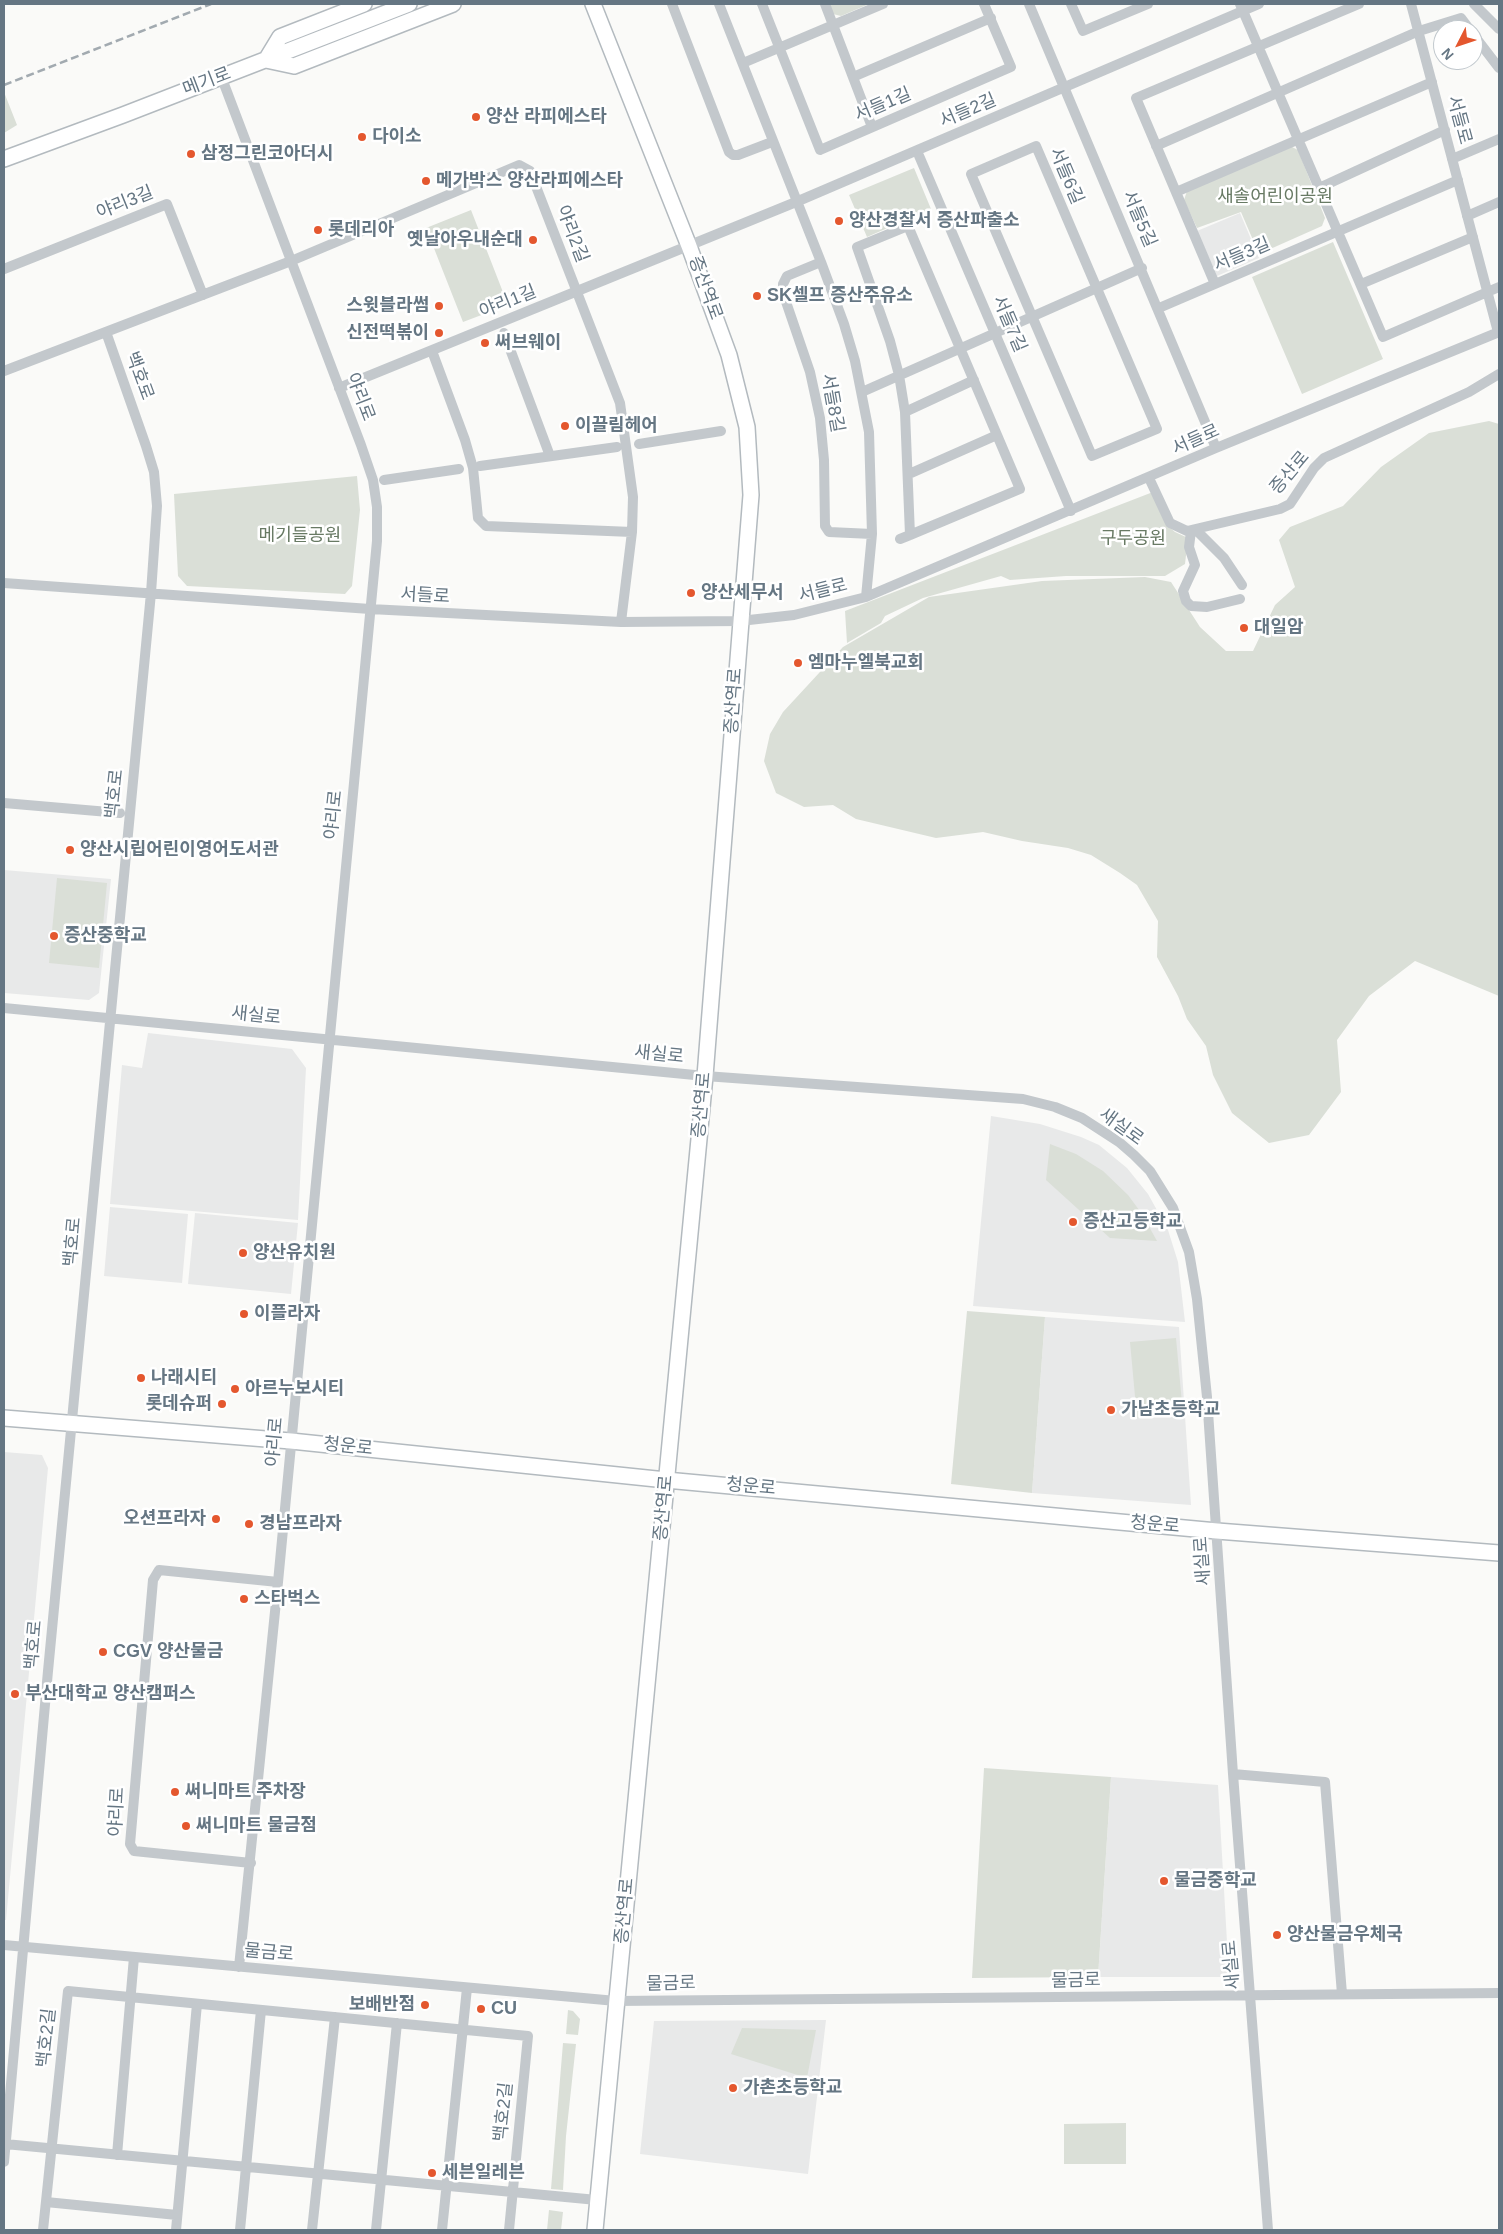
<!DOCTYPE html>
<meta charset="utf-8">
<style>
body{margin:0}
#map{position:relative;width:1503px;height:2234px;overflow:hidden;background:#fafaf8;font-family:Helvetica,sans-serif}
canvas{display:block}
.frame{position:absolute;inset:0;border:5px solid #657683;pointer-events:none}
.north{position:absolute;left:1433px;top:20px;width:50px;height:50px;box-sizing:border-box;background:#fff;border:1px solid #c1c8cd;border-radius:50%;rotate:229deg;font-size:14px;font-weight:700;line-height:20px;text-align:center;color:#657683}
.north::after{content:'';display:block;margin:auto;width:18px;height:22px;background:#e4572e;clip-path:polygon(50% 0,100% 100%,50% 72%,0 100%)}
</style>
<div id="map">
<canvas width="1503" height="2234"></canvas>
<div class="frame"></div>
<div class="north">N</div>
</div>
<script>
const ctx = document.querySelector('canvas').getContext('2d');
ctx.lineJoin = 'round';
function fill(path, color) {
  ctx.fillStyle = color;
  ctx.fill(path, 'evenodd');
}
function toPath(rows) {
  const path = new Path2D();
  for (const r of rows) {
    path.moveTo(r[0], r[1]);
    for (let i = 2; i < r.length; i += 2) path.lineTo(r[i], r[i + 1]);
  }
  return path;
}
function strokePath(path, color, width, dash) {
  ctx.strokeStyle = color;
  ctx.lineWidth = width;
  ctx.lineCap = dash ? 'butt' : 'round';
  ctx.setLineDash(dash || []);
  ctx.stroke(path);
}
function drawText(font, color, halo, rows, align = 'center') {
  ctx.font = font + ' Helvetica,"Noto Sans KR",sans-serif';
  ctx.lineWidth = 5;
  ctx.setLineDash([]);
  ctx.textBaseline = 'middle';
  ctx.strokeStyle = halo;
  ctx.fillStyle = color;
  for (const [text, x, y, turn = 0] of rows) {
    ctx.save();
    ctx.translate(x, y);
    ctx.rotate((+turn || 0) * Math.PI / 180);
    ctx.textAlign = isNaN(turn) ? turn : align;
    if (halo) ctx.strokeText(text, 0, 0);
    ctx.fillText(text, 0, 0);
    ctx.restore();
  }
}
fill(toPath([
 [1240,213,1259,258,1217,276,1197,231],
 [4,870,111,879,99,993,89,1000,4,993],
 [148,1033,292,1049,306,1068,298,1220,110,1204,122,1065,142,1068],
 [991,1116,1040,1124,1081,1137,1099,1145,1127,1168,1148,1194,1168,1230,1178,1262,1185,1322,973,1306],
 [110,1207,188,1214,182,1283,104,1276],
 [195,1213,298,1223,291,1294,188,1284],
 [1045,1317,1179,1327,1191,1505,1032,1493],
 [4,1452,42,1455,48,1468,6,1920,4,1920],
 [1111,1777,1218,1785,1229,1977,1098,1977],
 [826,2020,808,2174,640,2154,654,2021]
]), '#e8e9e9');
fill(toPath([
 [829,4,869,4,841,16,833,14],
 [4,92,17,125,4,133],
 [1290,146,1298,150,1325,218,1322,226,1259,254,1241,212,1197,228,1184,200,1187,191],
 [914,168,931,209,867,237,849,195],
 [471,210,508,305,463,322,426,228],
 [1333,242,1383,359,1302,394,1252,277],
 [1489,421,1499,424,1499,996,1415,961,1369,996,1337,1040,1341,1092,1309,1135,1269,1143,1232,1113,1213,1075,1206,1046,1187,1019,1178,996,1157,957,1158,921,1137,885,1120,873,1091,855,1068,848,1022,841,983,832,936,838,856,819,833,805,804,807,776,793,764,761,770,734,783,712,843,647,929,597,1042,581,1145,577,1171,582,1200,627,1226,651,1253,651,1275,605,1295,587,1279,540,1290,527,1343,506,1381,467,1429,433],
 [357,476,360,510,352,586,345,594,187,586,178,576,174,494],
 [1153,492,1169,527,1175,532,1188,538,1185,564,1165,576,1066,576,1010,580,1001,576,923,598,885,616,881,623,847,643,845,611],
 [57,878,107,883,99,968,49,963],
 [1050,1144,1076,1154,1103,1171,1128,1195,1142,1214,1157,1241,1110,1238,1046,1180],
 [967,1311,1045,1317,1032,1493,951,1484],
 [1176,1338,1183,1414,1137,1418,1130,1342],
 [984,1768,1111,1777,1098,1977,972,1978],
 [568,2010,573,2011,580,2019,578,2035,566,2034],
 [742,2028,816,2030,807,2078,731,2054],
 [563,2043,576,2044,566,2136,563,2190,551,2189],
 [1126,2123,1126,2164,1064,2164,1064,2124],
 [549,2210,563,2212,561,2230,547,2230]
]), '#dadfd7');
const secondary = toPath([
 [593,4,689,246,729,355,747,427,751,495,705,1076,595,2230],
 [266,60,294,66,453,4],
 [266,60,280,37,364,4],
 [4,159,123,115,409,4],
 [4,1418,291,1441,666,1480,1217,1531,1499,1553]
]);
strokePath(secondary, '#b3babf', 18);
strokePath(toPath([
 [672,4,729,152,733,155,738,155,772,142],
 [719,4,821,262,787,276,783,284,783,293,810,372,820,418,824,460,825,526,829,532,872,534],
 [762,4,820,150,1011,67,984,4],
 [825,4,872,127],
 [1029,4,1216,448],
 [1071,4,1083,31,1148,4],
 [1240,4,1383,337,1499,287],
 [1411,4,1498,332],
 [1474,4,1499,29],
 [1473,34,1499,68],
 [743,63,883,4],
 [221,76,361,445,373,480,377,507,377,541,278,1582,239,1967],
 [853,77,991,18],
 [1036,146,1157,429,1092,456,971,174,1036,146],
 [1156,146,1419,31,1461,18,1470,30],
 [917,151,1071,511],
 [1452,159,1499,139],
 [1319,188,1445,130],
 [1176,192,1432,82],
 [1467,216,1499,202],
 [821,262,844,324,855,361,869,432,872,534,866,597],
 [4,269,167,204,203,295],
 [1215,284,1136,98,1359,4],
 [1361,284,1473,237],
 [1159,308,1458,180],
 [504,333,550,456],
 [432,351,465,440,473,468,478,518,486,526,632,532],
 [4,371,291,261,519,165,530,171,620,403,633,497,632,532,621,622],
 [339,388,796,202,1259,4],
 [862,392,1142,268],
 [905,412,974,380],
 [639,444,721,431],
 [480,466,617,447],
 [909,474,997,435],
 [1149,478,1170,523,1187,531,1280,509,1290,504,1314,468,1324,458,1469,392,1499,374],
 [384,480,459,469],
 [1196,530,1224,558,1242,585],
 [1191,531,1189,547,1195,565,1183,591,1186,601,1191,606,1207,607,1240,599],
 [900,539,910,535,1020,489,908,226,857,247,890,341,899,375,905,412,910,535],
 [4,583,370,609,621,622,740,621,794,615,866,597,1216,448,1499,332],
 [4,803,120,813],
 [4,1008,705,1076,1023,1099,1055,1107,1082,1118,1119,1142,1134,1155,1150,1171,1173,1208,1189,1252,1197,1299,1207,1397,1233,1774,1268,2230],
 [1233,1774,1325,1782,1342,1994],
 [251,1863,134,1851,130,1844,153,1580,159,1570,278,1582],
 [4,1945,616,2001,1499,1993],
 [5,2144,597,2200],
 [117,2155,134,1957],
 [4,2162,48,1671,151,593,157,506,154,472,146,446,106,332],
 [46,2202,177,2215],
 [43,2230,68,1991,528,2036,509,2230],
 [176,2230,197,2004],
 [240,2230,261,2010],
 [312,2230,335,2017],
 [376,2230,397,2023],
 [442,2230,467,1988]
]), '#c3c8cc', 10);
strokePath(secondary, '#fff', 15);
strokePath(toPath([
 [4,85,211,4]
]), '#a2aab0', 2.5, [8, 4]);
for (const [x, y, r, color] of [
 [476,117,5,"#e4572e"],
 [362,137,5,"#e4572e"],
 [191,154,5,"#e4572e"],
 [426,181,5,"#e4572e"],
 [839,221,5,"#e4572e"],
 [318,230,5,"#e4572e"],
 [533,240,5,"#e4572e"],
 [757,296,5,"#e4572e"],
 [439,306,5,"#e4572e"],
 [439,333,5,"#e4572e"],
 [485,343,5,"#e4572e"],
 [565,426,5,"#e4572e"],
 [691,593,5,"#e4572e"],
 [1244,628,5,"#e4572e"],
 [798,663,5,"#e4572e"],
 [70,850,5,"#e4572e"],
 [54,936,5,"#e4572e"],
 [1073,1222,5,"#e4572e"],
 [243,1253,5,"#e4572e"],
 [244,1314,5,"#e4572e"],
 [141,1378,5,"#e4572e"],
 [235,1389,5,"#e4572e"],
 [222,1404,5,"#e4572e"],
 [1111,1410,5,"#e4572e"],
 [216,1519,5,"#e4572e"],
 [249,1524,5,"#e4572e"],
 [244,1599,5,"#e4572e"],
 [103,1652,5,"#e4572e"],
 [15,1694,5,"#e4572e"],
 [175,1792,5,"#e4572e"],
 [186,1826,5,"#e4572e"],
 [1164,1881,5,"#e4572e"],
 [1277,1935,5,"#e4572e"],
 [425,2005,5,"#e4572e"],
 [481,2009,5,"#e4572e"],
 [733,2088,5,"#e4572e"],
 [432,2173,5,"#e4572e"]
]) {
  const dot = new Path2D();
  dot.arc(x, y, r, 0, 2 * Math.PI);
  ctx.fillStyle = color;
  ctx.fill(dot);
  strokePath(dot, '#fff', 2);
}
drawText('18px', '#657683', '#fff', [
 ["메기로",207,82,-21],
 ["서들1길",883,105,-23],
 ["서들2길",968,111,-23],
 ["서들로",1459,120,75],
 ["서들6길",1066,176,67],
 ["야리3길",125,203,-22],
 ["서들5길",1139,219,67],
 ["야리2길",572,234,69],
 ["서들3길",1242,255,-23],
 ["증산역로",705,288,70],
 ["야리1길",508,302,-22],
 ["서들7길",1009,324,67],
 ["백호로",139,376,70],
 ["야리로",360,397,69],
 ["서들8길",832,403,80],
 ["서들로",1196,440,-24],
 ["증산로",1290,473,-50],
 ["서들로",823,591,-14],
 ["서들로",425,596,3],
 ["증산역로",734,701,-86],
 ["백호로",115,794,-84],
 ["야리로",334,815,-84],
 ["새실로",256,1016,6],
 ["새실로",659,1055,6],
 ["증산역로",702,1105,-85],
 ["새실로",1121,1127,36],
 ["백호로",73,1242,-85],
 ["야리로",275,1442,-85],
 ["청운로",348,1447,6],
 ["청운로",751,1487,5],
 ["증산역로",664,1508,-85],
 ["청운로",1155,1525,5],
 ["새실로",1203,1561,-94],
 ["백호로",34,1645,-85],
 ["야리로",117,1812,-87],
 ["증산역로",625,1911,-85],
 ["물금로",269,1953,5],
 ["새실로",1232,1965,-95],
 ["물금로",1076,1981,-1],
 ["물금로",671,1984,-1],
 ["백호2길",47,2038,-84],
 ["백호2길",504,2112,-84]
]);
drawText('bold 18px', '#657683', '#fff', [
 ["양산 라피에스타",486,117],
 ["다이소",372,137],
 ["삼정그린코아더시",201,154],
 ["메가박스 양산라피에스타",436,181],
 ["양산경찰서 증산파출소",849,221],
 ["롯데리아",328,230],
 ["옛날아우내순대",523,240,"right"],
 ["SK셀프 증산주유소",767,296],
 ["스윗블라썸",429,306,"right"],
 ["신전떡볶이",429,333,"right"],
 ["써브웨이",495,343],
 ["이끌림헤어",575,426],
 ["양산세무서",701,593],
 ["대일암",1254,628],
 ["엠마누엘북교회",808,663],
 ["양산시립어린이영어도서관",80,850],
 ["증산중학교",64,936],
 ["증산고등학교",1083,1222],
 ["양산유치원",253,1253],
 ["이플라자",254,1314],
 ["나래시티",151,1378],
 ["아르누보시티",245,1389],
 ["롯데슈퍼",212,1404,"right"],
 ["가남초등학교",1121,1410],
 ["오션프라자",206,1519,"right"],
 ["경남프라자",259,1524],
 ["스타벅스",254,1599],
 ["CGV 양산물금",113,1652],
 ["부산대학교 양산캠퍼스",25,1694],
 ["써니마트 주차장",185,1792],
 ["써니마트 물금점",196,1826],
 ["물금중학교",1174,1881],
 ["양산물금우체국",1287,1935],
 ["보배반점",415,2005,"right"],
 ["CU",491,2009],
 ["가촌초등학교",743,2088],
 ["세븐일레븐",442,2173]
], 'left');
drawText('18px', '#687a64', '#fff', [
 ["새솔어린이공원",1275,197],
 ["메기들공원",300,536],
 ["구두공원",1133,539]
]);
</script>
